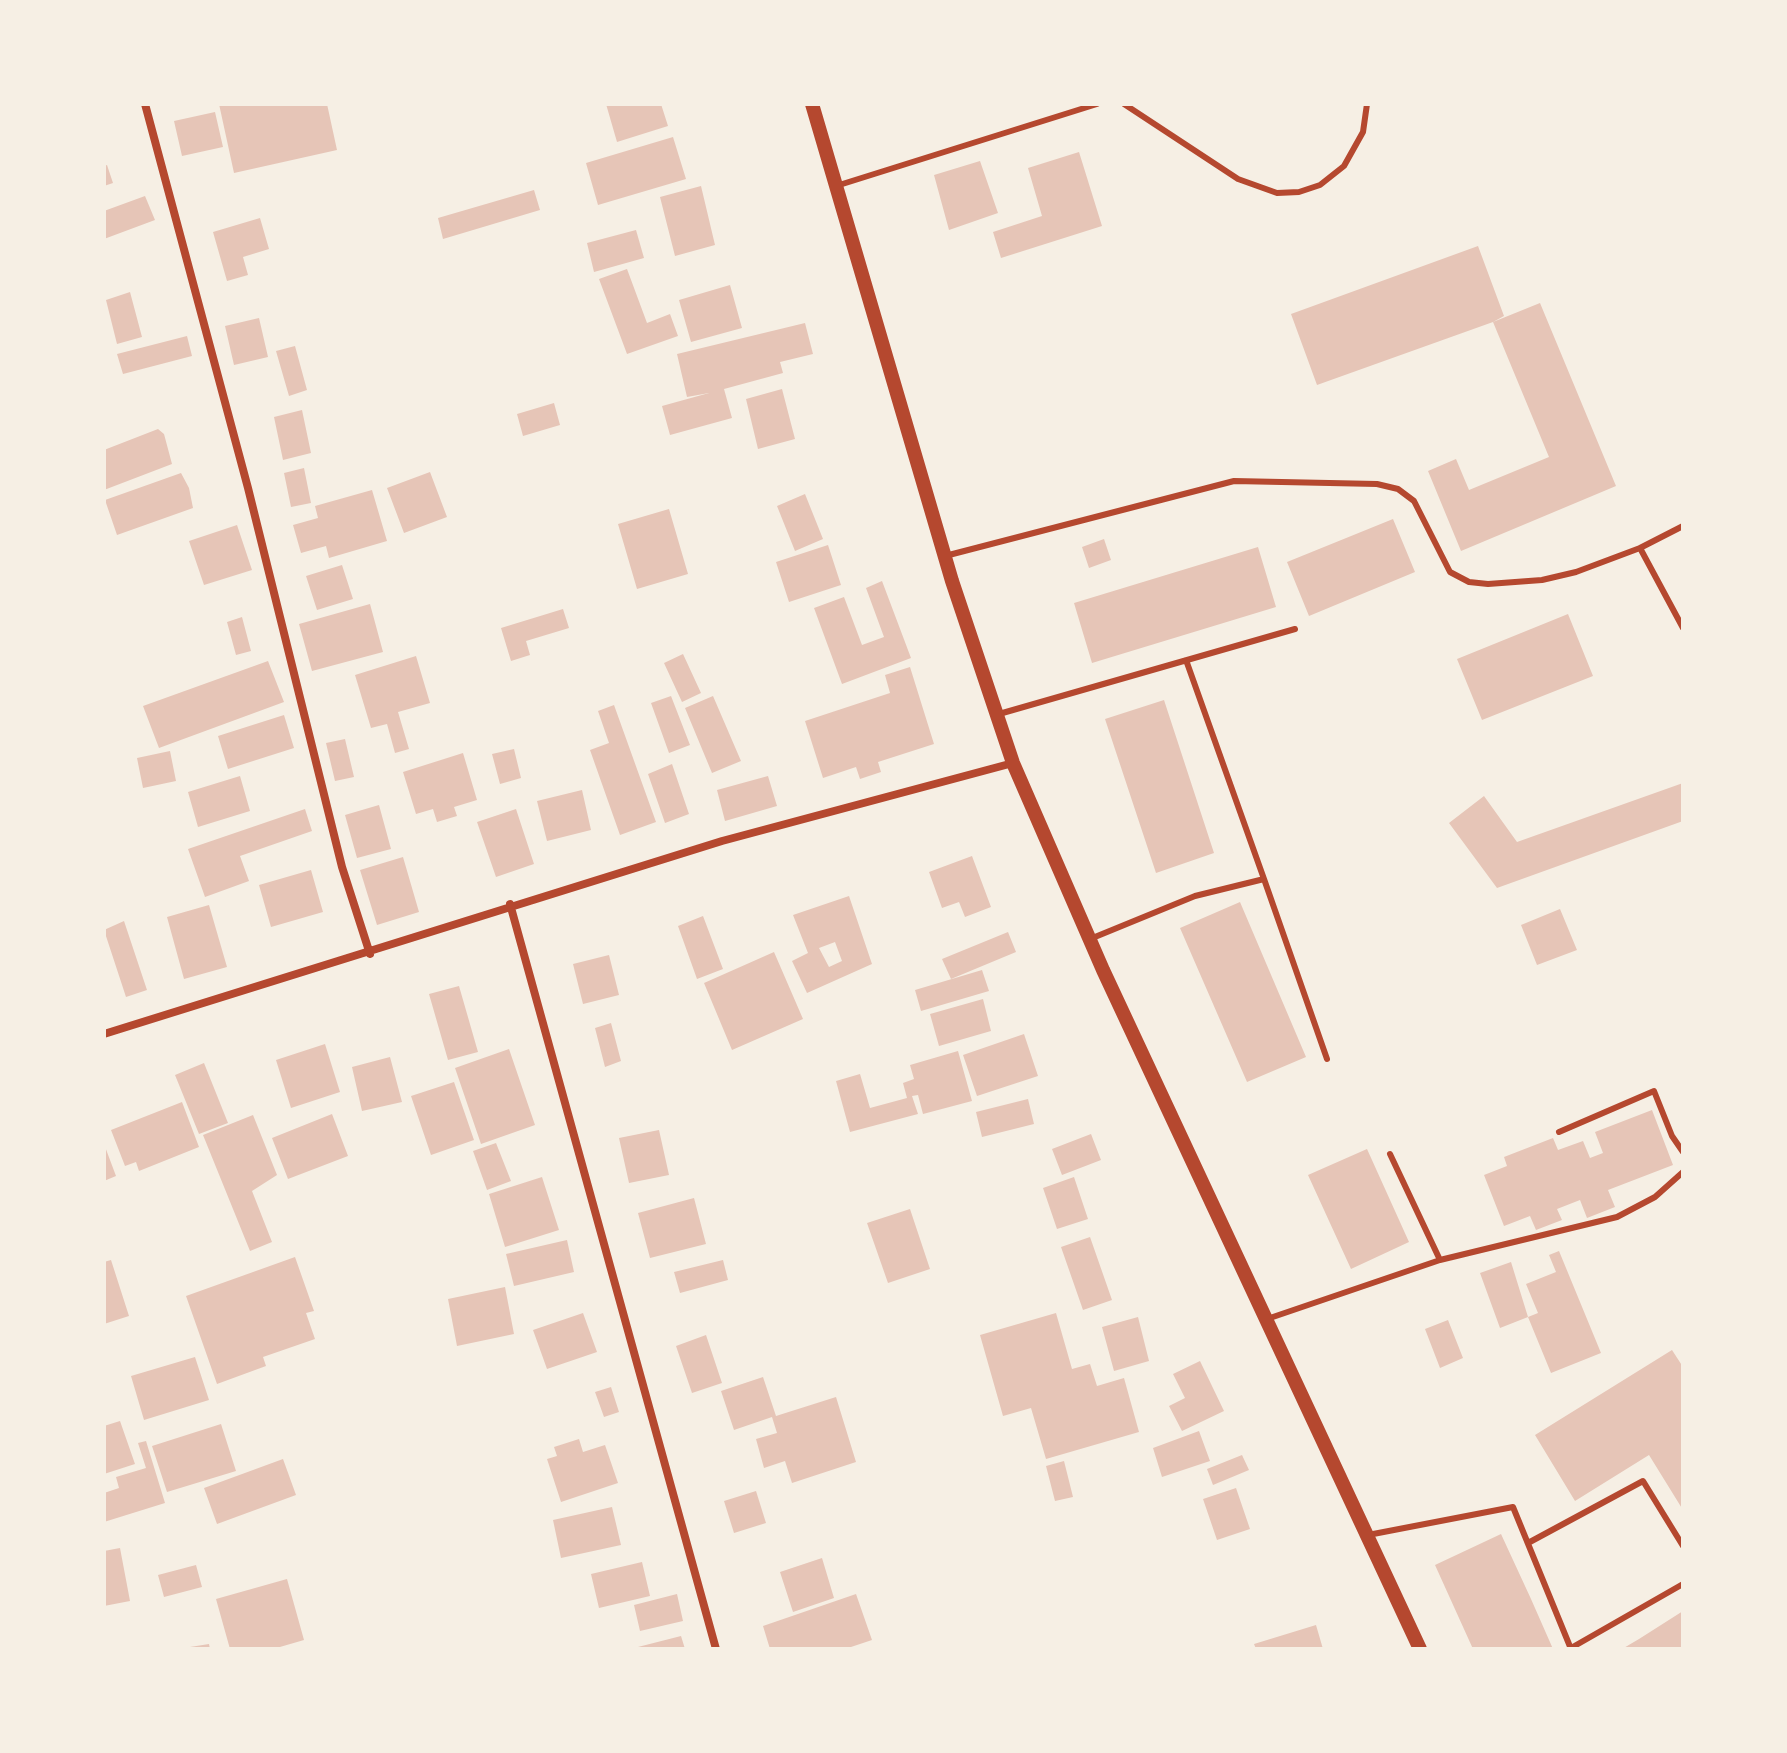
<!DOCTYPE html>
<style>
body{margin:0}
#map{position:relative;width:1787px;height:1753px;overflow:hidden;background:#f6efe4;font-family:"Golos Text",sans-serif}
canvas{display:block}
.frame{position:absolute;inset:0;border:106px solid #f6efe4;pointer-events:none}
</style>
<div id="map">
<canvas width="1787" height="1753"></canvas>
<div class="frame"></div>
</div>
<script>
const ctx = document.querySelector('canvas').getContext('2d');
ctx.lineJoin = 'round';
function fill(path, color) {
  ctx.fillStyle = color;
  ctx.fill(path, 'evenodd');
}
function toPath(rows) {
  const path = new Path2D();
  for (const r of rows) {
    path.moveTo(r[0], r[1]);
    for (let i = 2; i < r.length; i += 2) path.lineTo(r[i], r[i + 1]);
  }
  return path;
}
function strokePath(path, color, width, dash) {
  ctx.strokeStyle = color;
  ctx.lineWidth = width;
  ctx.lineCap = dash ? 'butt' : 'round';
  ctx.setLineDash(dash || []);
  ctx.stroke(path);
}
fill(toPath([
 [219,104,327,104,337,150,234,173],
 [606,104,661,104,668,126,617,142],
 [215,112,223,147,182,156,174,121],
 [673,137,686,179,598,205,586,163],
 [1079,152,1102,226,1001,258,993,232,1042,216,1028,168],
 [980,161,998,213,949,230,934,175],
 [107,165,113,183,104,186,104,166],
 [701,186,715,245,675,256,660,197],
 [534,190,540,210,443,239,438,218],
 [145,196,155,220,104,239,104,211],
 [260,218,269,249,243,257,248,275,227,281,213,232],
 [636,230,644,258,594,272,587,243],
 [1478,246,1504,316,1493,322,1540,303,1616,486,1461,551,1428,471,1456,459,1469,490,1549,457,1493,322,1317,385,1291,314],
 [627,269,647,323,670,314,678,336,627,354,599,279],
 [730,285,742,328,691,342,679,300],
 [130,292,142,337,117,344,106,300],
 [259,318,268,357,234,365,225,326],
 [805,323,813,354,780,362,783,373,724,389,732,418,670,435,662,406,709,393,687,397,677,354],
 [187,336,192,356,123,374,117,354],
 [295,346,307,390,289,396,276,351],
 [782,389,795,439,758,449,746,399],
 [554,403,560,425,523,436,517,414],
 [302,410,311,453,283,460,274,417],
 [158,429,164,434,172,464,104,490,104,450],
 [304,468,311,503,291,507,284,473],
 [430,472,447,517,404,533,387,488],
 [181,473,189,488,193,508,117,535,105,500],
 [372,490,387,541,329,558,326,546,301,553,293,525,318,518,315,506],
 [805,494,823,539,795,551,777,506],
 [669,509,688,574,637,589,618,524],
 [1393,519,1415,572,1309,616,1287,562],
 [237,525,252,570,204,585,189,541],
 [1104,539,1111,560,1089,568,1082,547],
 [828,545,841,585,789,602,776,562],
 [1258,547,1276,607,1092,663,1074,603],
 [342,565,353,599,317,610,306,576],
 [882,581,911,658,842,684,814,608,844,597,862,645,884,637,866,588],
 [370,604,383,652,312,671,299,624],
 [563,609,569,628,526,641,530,655,511,661,501,628],
 [1568,614,1593,676,1482,720,1457,659],
 [242,617,251,651,236,655,227,622],
 [683,654,701,693,682,702,664,663],
 [416,656,430,703,398,712,409,749,395,753,387,724,371,728,355,675],
 [268,661,284,702,159,748,143,706],
 [910,667,934,744,878,762,881,772,860,779,856,767,823,778,805,721,890,693,885,675],
 [671,696,690,745,669,753,651,703],
 [713,696,741,761,712,773,685,708],
 [1164,700,1214,853,1156,873,1105,719],
 [614,705,656,822,620,835,590,750,609,743,598,711],
 [284,715,294,748,228,769,218,736],
 [345,739,354,777,335,781,326,743],
 [514,749,521,778,500,784,492,754],
 [170,751,176,781,143,788,137,758],
 [463,753,477,800,454,807,457,816,437,822,433,809,416,814,403,772],
 [672,764,689,814,665,823,648,774],
 [240,776,250,811,198,827,188,792],
 [768,776,777,806,725,821,717,790],
 [1683,783,1683,821,1497,888,1449,823,1484,796,1517,842],
 [582,790,591,830,547,841,537,801],
 [379,805,391,849,357,858,345,815],
 [305,809,312,831,240,856,249,881,205,897,188,849],
 [516,809,534,864,496,877,477,822],
 [972,856,991,907,965,917,959,902,942,908,929,872],
 [403,857,419,912,377,925,360,870],
 [311,870,323,912,271,927,259,885],
 [849,896,872,964,807,993,792,961,808,953,793,915],
 [835,942,842,961,829,967,819,948],
 [1240,902,1306,1057,1247,1082,1180,928],
 [209,905,227,967,184,979,167,917],
 [1560,909,1577,950,1537,965,1521,925],
 [703,916,723,969,697,979,678,926],
 [124,921,147,990,126,997,104,930],
 [1008,932,1016,952,951,979,942,959],
 [774,952,803,1019,732,1050,704,983],
 [609,955,619,995,583,1004,573,964],
 [982,970,989,991,921,1011,915,990],
 [459,986,478,1052,448,1060,429,994],
 [983,999,991,1031,939,1046,930,1014],
 [611,1023,621,1061,605,1067,595,1028],
 [1024,1034,1038,1076,977,1096,963,1055],
 [325,1044,340,1092,291,1108,276,1060],
 [509,1049,535,1125,481,1144,455,1068],
 [958,1051,972,1101,923,1114,918,1095,912,1096,918,1114,850,1132,836,1081,860,1074,870,1108,907,1098,903,1083,914,1079,910,1065],
 [390,1057,402,1102,362,1111,352,1067],
 [204,1063,228,1123,199,1134,175,1075],
 [454,1082,474,1140,431,1155,411,1096],
 [1028,1099,1034,1124,982,1137,976,1112],
 [182,1102,199,1147,139,1171,136,1162,125,1166,111,1130],
 [1652,1110,1673,1165,1608,1190,1615,1207,1587,1218,1580,1200,1557,1209,1562,1220,1536,1230,1530,1216,1504,1226,1484,1175,1507,1166,1504,1157,1553,1138,1558,1150,1583,1141,1590,1158,1603,1153,1595,1132],
 [332,1114,348,1156,288,1179,272,1138],
 [253,1115,277,1175,252,1191,272,1242,250,1251,203,1135],
 [659,1130,669,1175,629,1183,619,1138],
 [1091,1134,1101,1160,1062,1175,1052,1149],
 [496,1143,511,1181,487,1190,473,1151],
 [104,1144,116,1176,104,1181],
 [1367,1149,1409,1242,1351,1269,1308,1175],
 [542,1177,559,1230,505,1247,489,1194],
 [1074,1177,1088,1219,1057,1229,1043,1188],
 [694,1198,706,1244,650,1258,638,1213],
 [910,1209,930,1269,888,1283,867,1223],
 [1090,1237,1112,1300,1083,1310,1061,1247],
 [567,1240,574,1272,514,1286,506,1254],
 [1559,1251,1601,1353,1551,1373,1528,1317,1538,1313,1526,1284,1556,1272,1549,1255],
 [295,1257,314,1311,306,1313,315,1339,263,1357,266,1366,217,1384,186,1296],
 [111,1260,129,1316,104,1324,104,1262],
 [723,1260,728,1280,680,1293,674,1272],
 [1511,1262,1528,1317,1500,1328,1480,1273],
 [505,1287,514,1334,457,1346,448,1299],
 [583,1313,597,1352,547,1369,533,1330],
 [1056,1313,1072,1369,1090,1364,1097,1386,1124,1378,1139,1432,1046,1459,1031,1408,1003,1416,980,1335],
 [1138,1317,1149,1361,1114,1371,1102,1327],
 [1448,1320,1463,1358,1440,1368,1425,1329],
 [706,1335,722,1383,692,1393,676,1346],
 [1672,1350,1683,1367,1683,1510,1649,1455,1575,1501,1535,1435],
 [195,1357,209,1400,144,1420,131,1376],
 [1200,1361,1224,1411,1182,1431,1169,1406,1185,1398,1173,1374],
 [763,1377,776,1416,836,1397,856,1462,792,1483,785,1461,764,1468,756,1439,777,1433,772,1417,734,1430,721,1391],
 [611,1387,619,1412,604,1417,595,1392],
 [120,1421,135,1464,104,1474,104,1426],
 [221,1424,236,1471,167,1492,152,1446],
 [1199,1431,1210,1461,1162,1477,1153,1448],
 [579,1439,583,1452,605,1445,618,1483,561,1502,547,1459,557,1456,554,1447],
 [146,1441,165,1503,104,1522,104,1493,119,1488,116,1477,146,1468,138,1443],
 [1242,1455,1249,1470,1213,1485,1207,1469],
 [283,1459,296,1495,217,1524,204,1488],
 [1064,1461,1073,1497,1055,1501,1046,1466],
 [1236,1488,1250,1529,1217,1540,1203,1499],
 [756,1491,766,1523,734,1533,724,1501],
 [612,1507,621,1545,561,1558,553,1520],
 [1501,1534,1531,1599,1553,1649,1473,1649,1435,1565],
 [120,1548,130,1601,104,1606,104,1551],
 [822,1558,834,1598,793,1612,780,1572],
 [642,1562,650,1596,599,1608,591,1574],
 [196,1565,202,1587,164,1597,158,1575],
 [287,1579,304,1640,273,1649,230,1649,216,1599],
 [677,1594,683,1621,640,1631,634,1605],
 [856,1594,872,1640,845,1649,770,1649,763,1626],
 [1683,1611,1683,1649,1622,1649,1639,1639],
 [1316,1625,1323,1649,1256,1649,1254,1644],
 [681,1636,685,1649,634,1649,634,1648],
 [209,1644,210,1649,190,1649,190,1647]
]), '#e6c5b7');
strokePath(toPath([
 [1124,104,1238,179,1277,193,1299,192,1320,185,1344,166,1363,132,1367,104],
 [836,186,1097,104],
 [1640,548,1683,628],
 [945,556,1234,481,1377,484,1398,489,1414,501,1450,572,1469,582,1488,584,1542,580,1576,572,1640,548,1683,526],
 [999,714,1295,629],
 [1264,879,1327,1059],
 [1090,939,1195,896,1264,879,1186,660],
 [1559,1132,1654,1091,1672,1136,1683,1152],
 [1440,1260,1617,1217,1655,1197,1683,1172],
 [1267,1319,1440,1260,1390,1154],
 [1368,1535,1513,1507,1571,1649],
 [1528,1543,1643,1481,1683,1546],
 [1571,1648,1683,1584]
]), '#b5482f', 6);
strokePath(toPath([
 [145,104,248,488,342,867,370,954],
 [510,904,716,1649],
 [104,1034,722,841,1013,763]
]), '#b5482f', 8);
strokePath(toPath([
 [812,104,952,581,1013,763,1103,970,1420,1649]
]), '#b5482f', 14);
</script>
